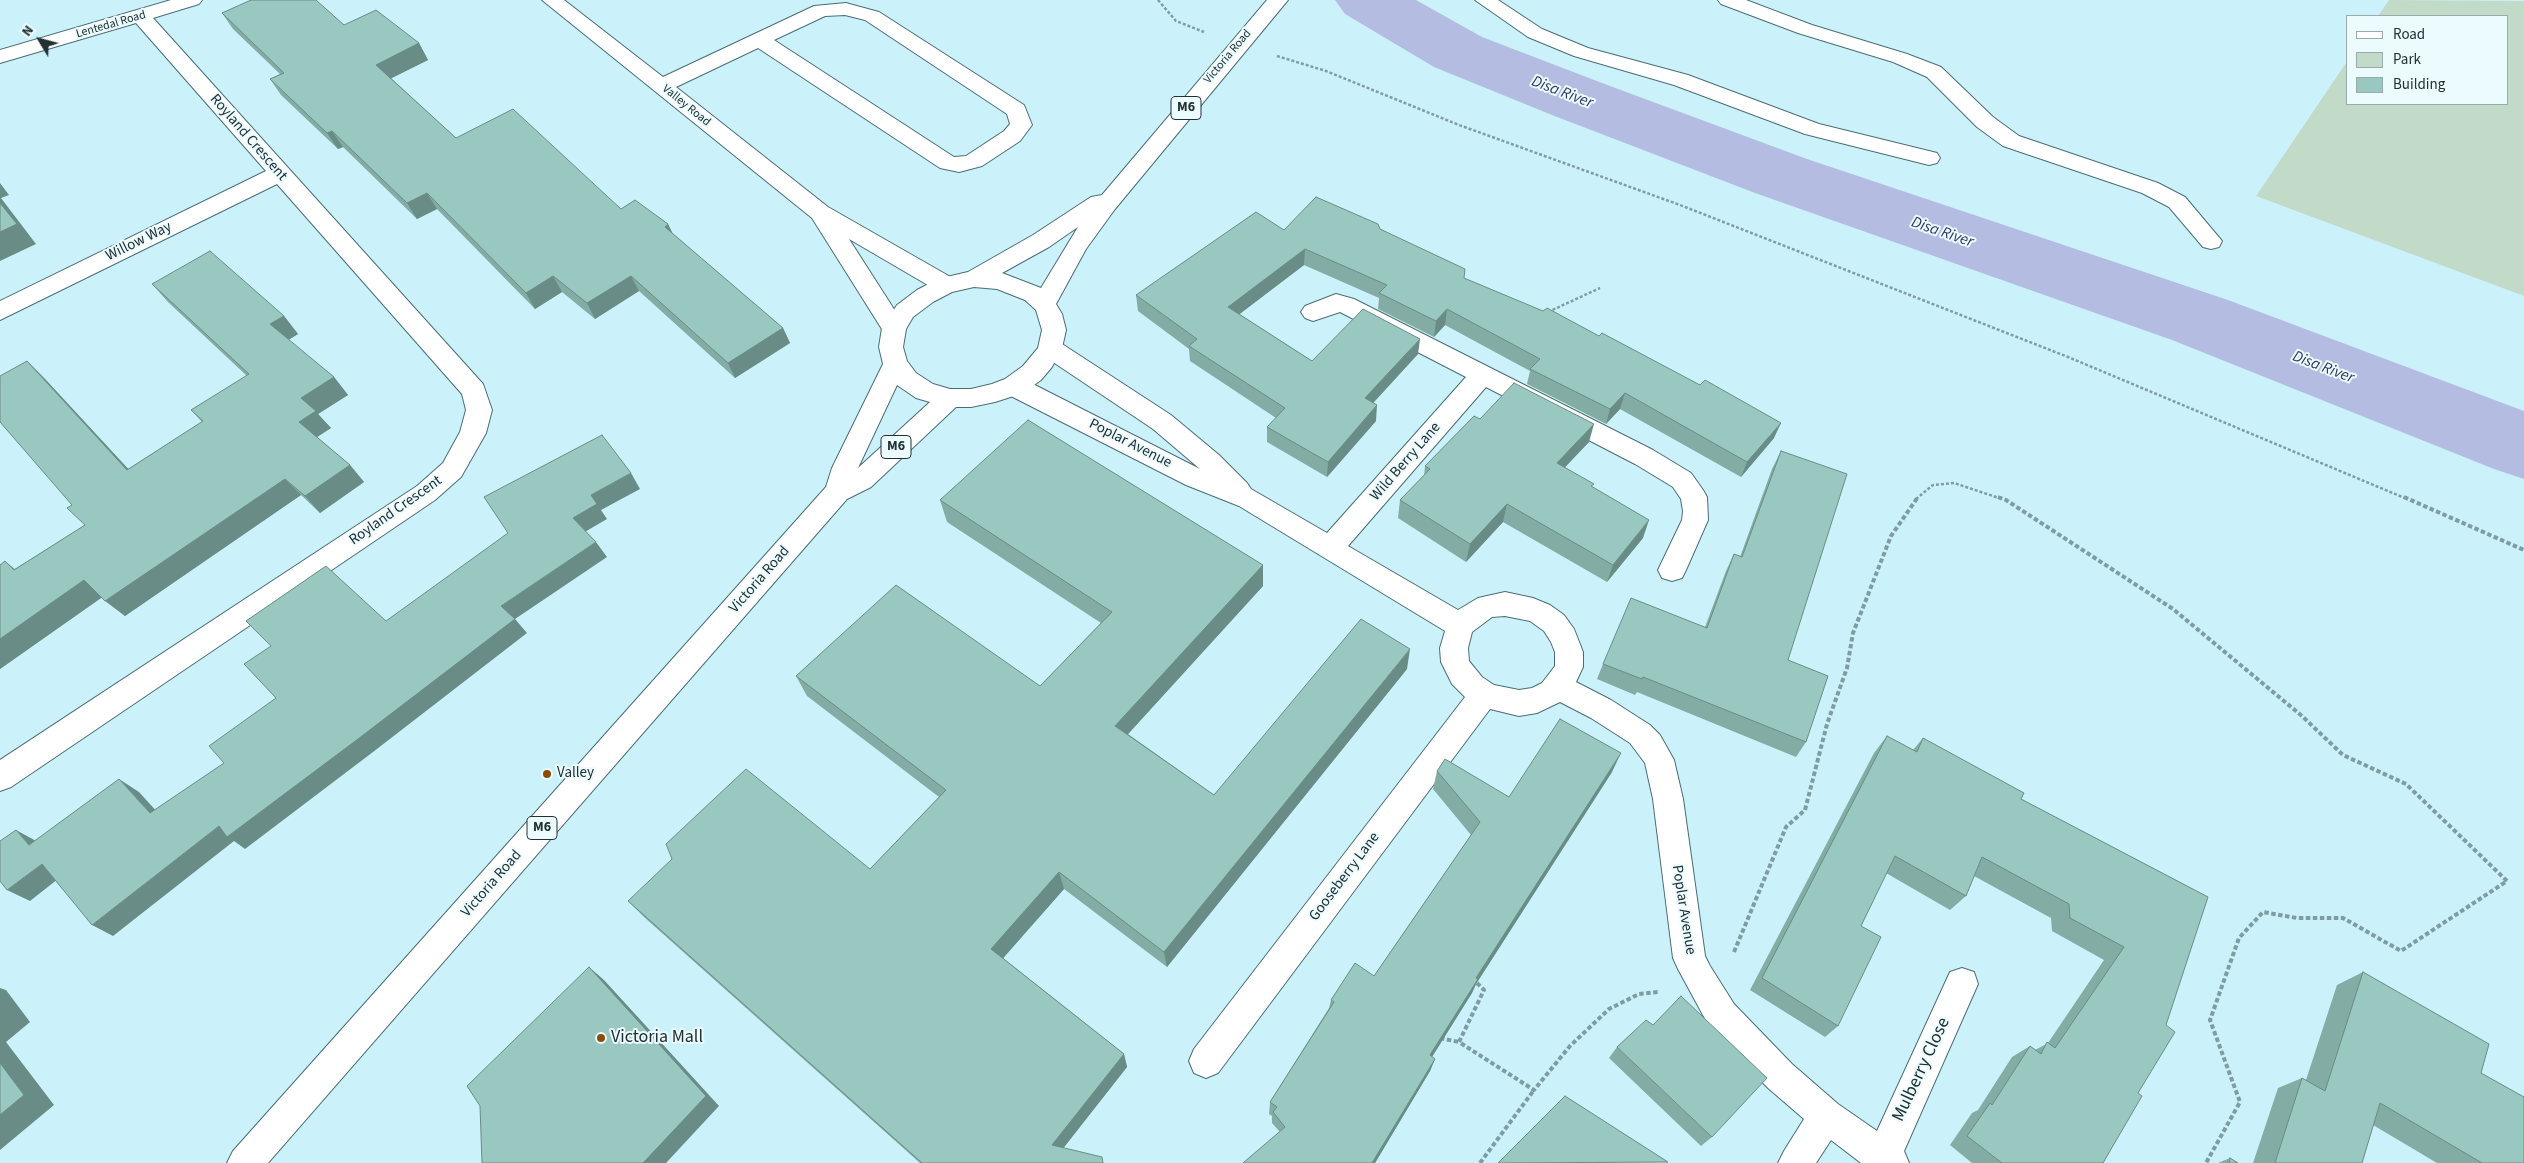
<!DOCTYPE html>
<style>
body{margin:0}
#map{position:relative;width:2524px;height:1163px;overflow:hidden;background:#cbf2fb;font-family:"Source Sans 3",sans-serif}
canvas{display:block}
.legend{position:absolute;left:2346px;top:15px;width:162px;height:90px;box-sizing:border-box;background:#ebfbfe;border:1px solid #9aaaad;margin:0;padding:6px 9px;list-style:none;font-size:15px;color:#213033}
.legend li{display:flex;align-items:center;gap:10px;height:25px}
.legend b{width:25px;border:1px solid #9aaaad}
.north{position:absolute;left:15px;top:15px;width:50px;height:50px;-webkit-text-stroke:4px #ebfbfe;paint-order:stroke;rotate:307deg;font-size:14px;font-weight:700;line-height:20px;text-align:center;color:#213033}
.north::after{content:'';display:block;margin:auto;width:18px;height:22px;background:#213033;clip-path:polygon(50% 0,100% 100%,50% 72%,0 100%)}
</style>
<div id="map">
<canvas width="2524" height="1163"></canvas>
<ul class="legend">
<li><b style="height:6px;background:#fff"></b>Road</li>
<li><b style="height:14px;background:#c2dbc8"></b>Park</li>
<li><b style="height:14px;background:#98c8bf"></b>Building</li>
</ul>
<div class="north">N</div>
</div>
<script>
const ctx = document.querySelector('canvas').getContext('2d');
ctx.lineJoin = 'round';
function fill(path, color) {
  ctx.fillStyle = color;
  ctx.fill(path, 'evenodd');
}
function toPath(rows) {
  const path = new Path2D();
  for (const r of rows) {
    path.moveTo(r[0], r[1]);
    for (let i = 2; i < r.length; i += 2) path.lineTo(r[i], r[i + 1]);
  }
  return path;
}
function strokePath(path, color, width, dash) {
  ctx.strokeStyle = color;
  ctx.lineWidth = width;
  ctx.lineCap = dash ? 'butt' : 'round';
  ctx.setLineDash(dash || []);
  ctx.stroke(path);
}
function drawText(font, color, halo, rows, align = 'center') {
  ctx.font = font + ' "Source Sans 3",sans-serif';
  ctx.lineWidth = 4;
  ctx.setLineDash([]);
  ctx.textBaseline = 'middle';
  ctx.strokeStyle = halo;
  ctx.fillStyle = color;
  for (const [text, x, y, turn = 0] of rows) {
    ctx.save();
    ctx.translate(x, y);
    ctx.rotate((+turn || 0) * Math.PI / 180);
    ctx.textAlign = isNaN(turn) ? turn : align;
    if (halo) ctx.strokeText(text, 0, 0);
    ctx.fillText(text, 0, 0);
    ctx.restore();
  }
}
fill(toPath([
 [2389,0,2524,1,2524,296,2256,196,2348,60,2348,104,2508,104,2508,16,2378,16]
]), '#c2dbc8');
fill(toPath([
 [1335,0,1416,0,1482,37,1602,83,1807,159,2228,300,2524,411,2524,479,2494,469,2172,340,1755,193,1552,115,1434,67,1345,14,1335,0]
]), '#b4bde1');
const minor = toPath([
 [171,0,202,0,199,4,153,18,483,384,492,410,486,433,461,477,435,500,11,787,0,791,0,760,417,486,443,463,460,432,466,410,462,394,277,184,0,320,0,301,266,171,136,23,0,63,0,50,171,0],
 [542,0,564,0,663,77,814,6,846,3,853,5,879,12,1024,105,1032,125,1020,141,982,166,959,172,940,168,758,48,676,87,828,207,954,279,958,285,954,291,946,293,938,291,849,239,906,328,903,334,894,337,885,334,812,218,542,0],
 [845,15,865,20,1007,114,1010,124,1004,131,966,156,954,157,774,40,825,16,845,15],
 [1475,0,1498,0,1542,29,1588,48,1688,75,1819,124,1937,153,1940,158,1937,163,1929,165,1805,134,1674,85,1574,56,1528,37,1475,0],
 [1718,0,1746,0,1812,25,1907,54,1941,67,1993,117,2019,136,2158,183,2185,197,2222,241,2219,247,2211,249,2203,247,2169,207,2142,193,2003,146,1977,127,1927,77,1893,62,1798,33,1721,4,1718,0],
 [1336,294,1354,299,1653,450,1691,473,1703,490,1707,497,1708,520,1686,570,1682,578,1672,581,1662,578,1658,570,1682,520,1683,511,1681,499,1673,487,1635,464,1486,387,1348,546,1458,610,1478,598,1505,592,1533,598,1550,605,1564,615,1574,629,1583,652,1583,667,1576,682,1611,700,1650,725,1660,735,1674,760,1683,799,1705,956,1710,966,1734,1004,1792,1064,1838,1104,1877,1131,1950,972,1962,968,1974,972,1978,984,1904,1151,1909,1163,1861,1163,1831,1140,1816,1163,1778,1163,1784,1151,1804,1119,1768,1088,1710,1028,1678,969,1673,958,1653,799,1645,763,1630,743,1591,718,1560,702,1537,713,1519,716,1490,709,1218,1073,1206,1078,1194,1073,1189,1061,1194,1049,1465,697,1452,684,1441,662,1440,648,1445,631,1239,506,1186,485,1005,393,1002,386,1005,379,1014,377,1023,379,1200,469,1153,429,1041,354,1038,348,1041,342,1050,339,1059,342,1171,415,1219,455,1247,483,1251,489,1327,533,1466,377,1340,312,1313,321,1305,318,1301,312,1305,306,1336,294],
 [1505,616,1530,621,1544,631,1551,642,1555,652,1555,666,1542,683,1532,688,1519,690,1494,685,1482,677,1469,661,1468,648,1472,632,1492,617,1505,616]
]);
const major = toPath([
 [1267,0,1288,0,1115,209,1086,249,1056,304,1062,314,1066,330,1062,348,1052,367,1041,380,1023,393,995,402,971,407,956,407,871,487,847,499,268,1163,227,1163,233,1151,826,487,832,468,883,364,879,347,882,328,897,305,917,290,938,279,968,272,1033,235,1091,197,1102,195,1267,0],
 [1078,227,1041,288,1002,273,1049,247,1078,227],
 [974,287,997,289,1025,300,1036,310,1042,330,1038,348,1023,366,1005,379,992,384,971,389,950,389,933,384,916,373,907,361,903,347,906,329,913,317,933,302,952,292,974,287],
 [897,385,916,398,930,402,858,468,897,385]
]);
strokePath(minor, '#4a6d75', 2);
strokePath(major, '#4a6d75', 2);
strokePath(toPath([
 [1158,0,1176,21,1204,32],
 [1277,56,1326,71,1459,125,1680,205,2068,357,2407,499],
 [1548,312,1600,288],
 [1916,499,1933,485,1954,483,2002,499]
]), '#809ca3', 2.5, [3, 2]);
strokePath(toPath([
 [1998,497,2006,500,2173,609,2302,716,2343,755,2406,784,2507,881,2401,951,2343,918,2297,918,2263,912,2239,938,2210,1020,2240,1102,2206,1163],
 [2404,497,2524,550],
 [1734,952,1786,827,1805,810,1827,724,1847,668,1853,633,1891,536,1918,497],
 [1477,983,1484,990,1459,1042,1534,1090,1570,1046,1609,1009,1639,994,1658,992],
 [1440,1038,1459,1042],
 [1480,1163,1534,1090]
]), '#809ca3', 4, [4.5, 2.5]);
fill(minor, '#fff');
fill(major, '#fff');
fill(toPath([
 [222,13,344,25,419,43,428,60,391,78,456,138,621,209,668,224,672,233,783,328,790,343,735,378,639,291,595,319,562,292,535,309,437,209,417,219,343,147,338,149,281,95,270,79,280,74,233,29],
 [1380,229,1464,278,1774,438,1741,477,1620,409,1606,424,1527,384,1530,371,1445,325,1434,337,1378,309,1379,298,1304,265,1239,314,1312,361,1418,354,1373,403,1376,421,1327,477,1267,442,1267,427,1276,418,1190,361,1189,349,1138,311,1136,295,1284,230],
 [152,284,284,316,298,334,288,340,334,377,348,395,318,414,331,428,317,437,350,465,364,482,320,513,301,495,125,616,102,597,0,669,5,561,15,569,85,525,72,505,27,361,45,379,128,469,202,422,191,410,247,376,168,302],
 [1480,419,1589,442,1565,467,1593,488,1643,538,1607,582,1503,522,1466,562,1398,518,1400,500,1424,476,1425,466],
 [1781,451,1788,660,1806,742,1796,757,1637,692,1635,695,1597,679,1603,664,1705,627,1726,571,1734,554,1740,557,1772,469],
 [940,500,1263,565,1263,586,1128,734,1214,795,1407,669,1167,967,1064,889,1003,958,1124,1054,1127,1067,1063,1148,1104,1163,920,1163,644,917,628,901,870,869,939,797,807,696,796,676,1040,686,1101,623,947,522],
 [1887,736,1913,750,1923,738,2021,799,2208,897,2138,1093,2103,1163,1972,1163,1950,1145,1972,1113,1978,1110,2012,1057,2030,1046,2035,1050,2048,1043,2104,960,2052,931,2051,918,1974,876,1966,896,1950,910,1886,873,1861,926,1838,1026,1825,1037,1750,990,1874,753],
 [1437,771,1509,797,1612,772,1476,984,1472,993,1432,1057,1435,1059,1430,1071,1375,1163,1243,1163,1280,1132,1272,1123,1272,1116,1269,1114,1270,1102,1329,1008,1331,1000,1374,976,1471,835,1433,789],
 [2363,972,2481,1073,2524,1163,2437,1163,2373,1125,2362,1163,2253,1163,2278,1088,2302,1078,2306,1080,2337,985],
 [1617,1047,1712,1137,1701,1146,1609,1058],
 [2230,1158,2238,1163,2218,1163]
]), '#83aca4');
fill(toPath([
 [419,43,428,60,386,81,376,65],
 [332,131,343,147,338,149,327,133],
 [0,183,9,195,1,198,36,244,0,261],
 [427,193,437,209,417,219,407,203],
 [668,224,676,240,665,227],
 [1305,249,1304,265,1228,323,1228,307],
 [553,276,562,292,535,309,526,293],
 [631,276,639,291,595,319,587,303],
 [1447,309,1445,325,1434,337,1436,321],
 [284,316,298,334,285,342,270,324],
 [783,328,790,343,735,378,728,363],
 [1420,339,1418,354,1363,414,1365,398],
 [27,361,45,379,145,487,127,470],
 [334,377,348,395,318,414,331,428,314,439,299,422,301,398],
 [1625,393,1620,409,1606,424,1610,409],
 [1377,405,1376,421,1327,477,1328,462],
 [1781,423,1774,438,1741,477,1747,462],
 [1594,424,1589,442,1552,481,1557,463],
 [350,465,364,482,320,513,305,496],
 [631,473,640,489,601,510,607,519,583,533,573,518,591,495],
 [285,479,301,495,125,616,105,601],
 [1507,504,1503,522,1466,562,1470,544],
 [1649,520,1643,538,1607,582,1613,565],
 [596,542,607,557,515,619,527,633,373,752,245,849,234,841,113,936,92,925,501,606],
 [1263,565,1263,586,1119,744,1115,726],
 [84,580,104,596,0,669,0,639],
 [1410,649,1407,669,1167,967,1164,952],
 [1621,753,1612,772,1476,984,1472,993,1425,1068,1430,1055,1476,978],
 [119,779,139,792,169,825,150,813],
 [16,830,38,842,29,845],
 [42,864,63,875,30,901,7,890],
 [1059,872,1064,889,998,964,991,949],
 [589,967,604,980,719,1106,666,1163,643,1163],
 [0,988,6,990,30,1022,6,1042,54,1105,0,1150],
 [1124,1054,1127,1067,1058,1155,1052,1145],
 [1435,1059,1430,1071,1375,1163,1372,1163]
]), '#6a8c86');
const building = toPath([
 [251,0,316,0,344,25,376,10,419,43,376,65,456,138,513,109,621,209,635,200,668,224,665,227,783,328,728,363,631,276,587,303,553,276,526,293,427,193,407,203,332,131,327,133,270,79,284,73,222,13,251,0],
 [1316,197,1378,224,1380,229,1465,269,1464,278,1543,311,1547,308,1599,336,1602,333,1700,385,1705,380,1781,423,1747,462,1625,393,1610,409,1530,369,1540,359,1447,309,1436,321,1379,293,1387,285,1305,249,1228,307,1312,361,1363,309,1420,339,1365,398,1377,405,1328,462,1267,427,1285,408,1189,346,1197,339,1136,295,1256,212,1284,230,1316,197],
 [0,203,17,224,0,232,0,203],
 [210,251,284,316,270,324,334,377,301,398,316,411,299,422,350,465,305,496,285,479,105,601,84,580,0,639,0,565,5,561,14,570,85,525,67,508,72,505,0,422,0,376,27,361,127,470,203,421,191,410,249,374,152,284,210,251],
 [1514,383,1594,424,1557,463,1594,484,1591,486,1649,520,1613,565,1507,504,1470,544,1400,500,1430,469,1425,466,1474,416,1480,419,1514,383],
 [1028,420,1263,565,1115,726,1214,795,1361,619,1410,649,1164,952,1059,872,991,949,1124,1054,1052,1145,1102,1157,1103,1163,922,1163,628,901,672,859,666,844,746,769,870,869,946,790,796,676,896,585,1040,686,1112,612,940,500,1028,420],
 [602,435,631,473,591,495,597,504,573,518,596,542,501,606,515,619,358,739,227,837,219,826,92,925,42,864,7,890,0,881,0,841,16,830,29,845,119,779,150,813,224,763,209,746,276,698,244,664,271,646,246,621,326,566,386,621,508,533,484,497,602,435],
 [1781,451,1847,474,1788,660,1828,676,1806,742,1643,677,1642,679,1603,664,1631,598,1707,628,1734,554,1742,557,1781,451],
 [1560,719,1621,753,1476,978,1478,979,1430,1055,1435,1059,1372,1163,1243,1163,1285,1127,1273,1112,1277,1107,1270,1102,1334,1002,1331,1000,1355,963,1374,976,1480,822,1437,771,1445,759,1509,797,1560,719],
 [1887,736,1917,752,1923,738,2024,793,2021,799,2208,897,2166,1025,2175,1032,2138,1093,2142,1096,2103,1163,2002,1163,1967,1136,1990,1103,1992,1105,2030,1046,2041,1054,2047,1042,2055,1048,2124,947,2070,918,2069,904,1982,857,1966,896,1895,856,1861,926,1881,937,1838,1026,1762,978,1887,736],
 [589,967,706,1096,643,1163,482,1163,480,1106,467,1086,589,967],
 [2363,972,2489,1044,2481,1073,2524,1097,2524,1163,2482,1163,2380,1103,2362,1163,2275,1163,2302,1078,2325,1091,2363,972],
 [1681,996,1767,1078,1712,1137,1617,1047,1646,1020,1653,1025,1681,996],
 [0,1063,24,1095,0,1115,0,1063],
 [1565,1096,1668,1162,1498,1163,1565,1096],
 [2230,1158,2238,1163,2229,1163,2230,1158]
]);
fill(building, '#98c8bf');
strokePath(building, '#6a8c86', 1);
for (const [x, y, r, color] of [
 [547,774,5,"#884e07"],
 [601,1038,5,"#884e07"]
]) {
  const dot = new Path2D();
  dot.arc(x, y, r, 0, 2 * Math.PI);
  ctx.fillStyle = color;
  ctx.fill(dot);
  strokePath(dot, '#ebfbfe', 2);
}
drawText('12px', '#213033', '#ebfbfe', [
 ["Lentedal Road",111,25,-16],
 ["Victoria Road",1228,57,-50],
 ["Valley Road",686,106,39]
]);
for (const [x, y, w] of [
 [1186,108,30],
 [896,447,30],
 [542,828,30]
]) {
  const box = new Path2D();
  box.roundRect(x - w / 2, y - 11.5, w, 23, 4);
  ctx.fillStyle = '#ebfbfe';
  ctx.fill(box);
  strokePath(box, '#213033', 1);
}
drawText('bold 14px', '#213033', null, [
 ["M6",1186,108],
 ["M6",896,447],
 ["M6",542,828]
]);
drawText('15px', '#213033', '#ebfbfe', [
 ["Royland Crescent",248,138,49],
 ["Willow Way",139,242,-26],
 ["Poplar Avenue",1130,444,27],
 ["Wild Berry Lane",1406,462,-49],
 ["Royland Crescent",396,511,-35],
 ["Victoria Road",760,580,-49],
 ["Gooseberry Lane",1345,877,-53],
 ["Victoria Road",492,884,-49],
 ["Poplar Avenue",1683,910,81]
]);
drawText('15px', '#213033', '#ebfbfe', [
 ["Valley",557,774]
], 'left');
drawText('italic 16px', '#303867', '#ebfbfe', [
 ["Disa River",1562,93,21],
 ["Disa River",1942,233,19],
 ["Disa River",2323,368,21]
]);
drawText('18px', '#213033', '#ebfbfe', [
 ["Victoria Mall",611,1038]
], 'left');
drawText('18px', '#213033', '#ebfbfe', [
 ["Mulberry Close",1922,1070,-65]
]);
</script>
